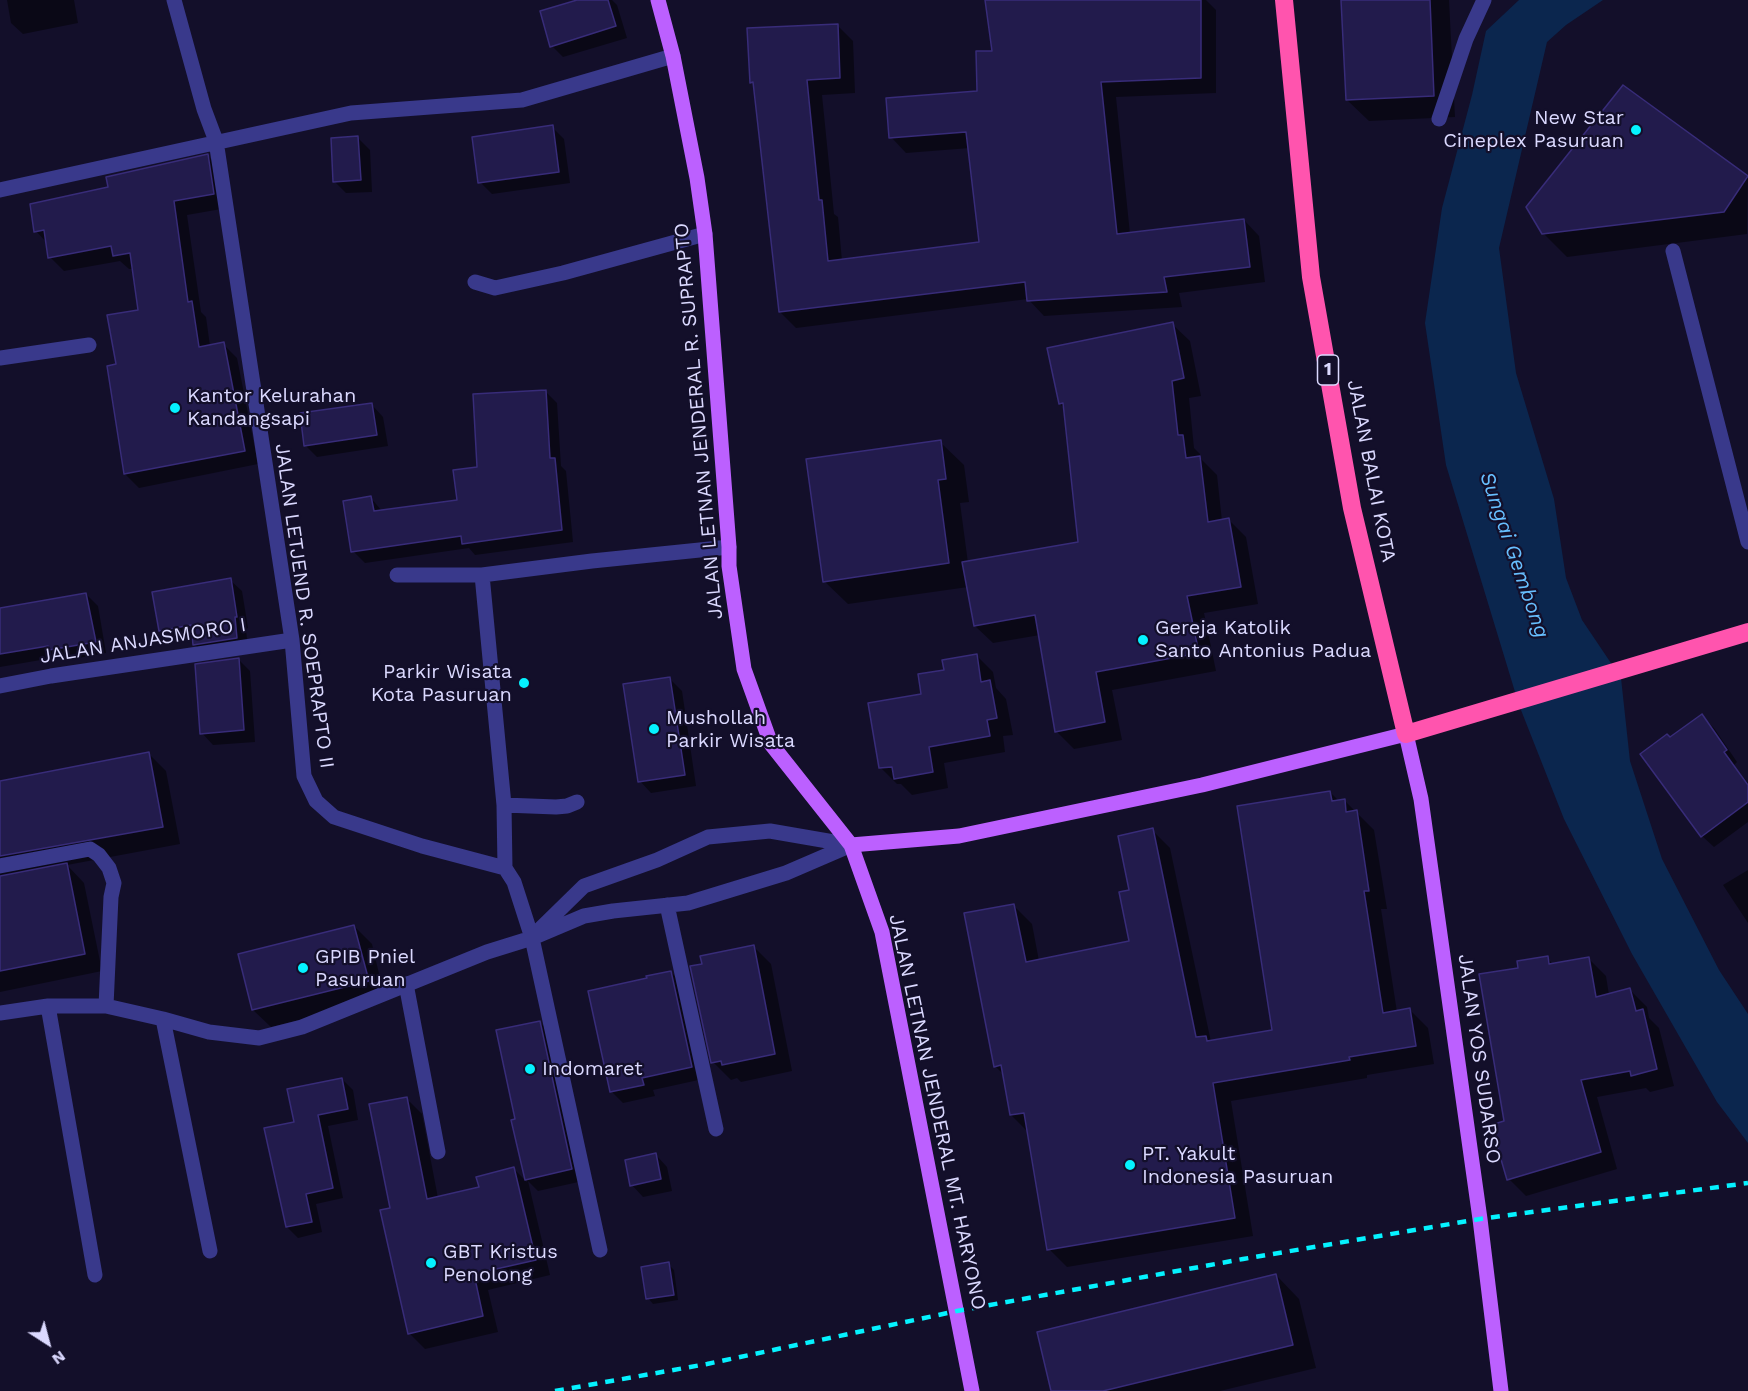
<!DOCTYPE html>
<style>
body{margin:0}
#map{position:relative;width:1748px;height:1391px;overflow:hidden;background:#130f2a;font-family:"Work Sans",sans-serif}
canvas{display:block}
.north{position:absolute;left:18px;top:1313px;width:60px;height:60px;-webkit-text-stroke:4px #130f2a;paint-order:stroke;rotate:144deg;font-size:16px;font-weight:700;line-height:24px;text-align:center;color:#dbd9ff}
.north::after{content:'';display:block;margin:auto;width:21px;height:27px;background:#dbd9ff;clip-path:polygon(50% 0,100% 100%,50% 72%,0 100%)}
</style>
<div id="map">
<canvas width="1748" height="1391"></canvas>
<div class="north">N</div>
</div>
<script>
const ctx = document.querySelector('canvas').getContext('2d');
ctx.lineJoin = 'round';
function fill(path, color) {
  ctx.fillStyle = color;
  ctx.fill(path, 'evenodd');
}
function toPath(rows) {
  const path = new Path2D();
  for (const r of rows) {
    path.moveTo(r[0], r[1]);
    for (let i = 2; i < r.length; i += 2) path.lineTo(r[i], r[i + 1]);
  }
  return path;
}
function strokePath(path, color, width, dash) {
  ctx.strokeStyle = color;
  ctx.lineWidth = width;
  ctx.lineCap = dash ? 'butt' : 'round';
  ctx.setLineDash(dash || []);
  ctx.stroke(path);
}
function drawText(font, color, halo, rows, align = 'center') {
  ctx.font = font + ' "Work Sans",sans-serif';
  ctx.lineWidth = 4.5;
  ctx.setLineDash([]);
  ctx.textBaseline = 'middle';
  ctx.strokeStyle = halo;
  ctx.fillStyle = color;
  for (const [text, x, y, turn = 0] of rows) {
    ctx.save();
    ctx.translate(x, y);
    ctx.rotate((+turn || 0) * Math.PI / 180);
    ctx.textAlign = isNaN(turn) ? turn : align;
    if (halo) ctx.strokeText(text, 0, 0);
    ctx.fillText(text, 0, 0);
    ctx.restore();
  }
}
fill(toPath([
 [1519,0,1603,0,1566,25,1547,42,1499,248,1516,373,1554,499,1566,578,1582,620,1621,678,1630,761,1662,859,1719,970,1748,1014,1748,1143,1717,1102,1632,954,1564,819,1519,705,1446,465,1425,323,1442,208,1472,95,1486,31]
]), '#0b264e');
fill(toPath([
 [7,0,74,0,78,23,23,34,11,23],
 [582,0,612,0,617,5,627,38,563,57,552,46],
 [987,0,1206,0,1216,10,1216,93,1116,97,1130,234,1244,220,1259,236,1265,282,1179,293,1182,307,1044,316,1028,299,796,328,780,312,755,85,751,82,837,25,853,41,855,93,822,95,834,214,838,217,842,261,981,243,970,148,906,153,891,137,978,93,993,52],
 [1343,0,1449,0,1455,117,1369,121,1347,100],
 [1623,87,1748,178,1747,234,1567,257,1543,233],
 [552,127,564,139,570,183,492,194,480,182],
 [358,138,370,150,372,192,346,193,334,181],
 [208,156,222,170,227,208,187,215,201,312,206,317,210,346,223,344,237,358,258,464,139,488,125,474,118,365,139,311,134,269,129,269,120,261,64,271,50,257,47,243,36,231,110,188],
 [1172,324,1190,341,1201,396,1189,398,1194,448,1200,454,1200,458,1217,475,1222,521,1229,520,1246,537,1258,604,1204,613,1216,671,1112,690,1122,740,1074,749,1056,731,1040,635,993,643,975,626,968,587,848,604,824,581,940,442,964,465,969,502,960,503,968,563,1080,543,1065,409,1060,404],
 [546,392,557,403,561,466,566,471,573,542,475,555,469,548,365,563,353,551,370,497,382,511,458,502,479,468],
 [372,405,383,417,388,446,317,457,305,445],
 [230,580,242,591,248,628,246,629,248,650,206,656,194,644,194,638,172,642,160,630],
 [86,594,98,606,106,653,62,661,58,657,0,667,0,609],
 [976,655,993,672,996,688,1006,699,1013,735,1003,736,1005,752,944,763,948,788,912,795,901,784,897,784,881,768,923,695,946,671],
 [238,659,250,671,255,742,213,745,202,733],
 [670,679,682,691,696,786,651,793,640,781],
 [1702,716,1714,728,1737,762,1734,765,1748,783,1748,822,1714,847,1702,836,1670,739],
 [149,754,166,771,180,844,67,865,84,883,102,971,0,992,0,782],
 [1330,792,1339,801,1344,800,1374,830,1387,909,1381,909,1397,1012,1410,1010,1428,1028,1434,1064,1367,1075,1367,1078,1231,1101,1253,1236,1067,1267,1049,1249,1029,1133,1011,1115,1005,1076,995,1066,1013,905,1032,924,1039,961,1131,942,1131,891,1152,830,1170,848,1211,1042,1274,1032],
 [1748,870,1748,923,1723,885],
 [354,926,372,944,385,999,271,1027,253,1010],
 [753,946,771,964,792,1071,741,1082,737,1078,731,1080,713,1062,703,965],
 [1547,958,1554,965,1589,959,1606,976,1609,995,1630,990,1647,1007,1649,1018,1659,1028,1674,1086,1650,1092,1646,1088,1597,1097,1617,1169,1526,1196,1509,1179,1506,1122,1520,969],
 [671,972,683,984,703,1079,653,1090,655,1096,623,1103,611,1091],
 [540,1022,551,1034,583,1181,538,1191,528,1181,550,1275,488,1290,498,1332,425,1349,409,1333,391,1209,406,1098,422,1114,438,1198,480,1188,514,1169,527,1182,513,1121,517,1120],
 [342,1079,353,1090,358,1120,328,1126,343,1198,316,1204,322,1232,298,1238,287,1227,296,1123],
 [656,1155,667,1167,672,1191,643,1197,632,1185],
 [668,1264,674,1270,678,1300,653,1304,648,1298],
 [1276,1275,1299,1299,1316,1368,1220,1391,1053,1391]
]), '#0007');
const building = toPath([
 [577,0,608,0,616,26,550,47,540,11,577,0],
 [985,0,1201,0,1201,78,1101,82,1117,234,1244,219,1250,267,1164,277,1167,292,1027,301,1025,282,779,312,753,82,750,83,747,28,838,24,840,78,807,80,819,200,822,200,828,261,979,242,966,132,889,138,886,98,977,91,976,51,992,51,985,0],
 [1341,0,1430,0,1434,96,1346,100,1341,0],
 [1623,85,1748,176,1724,212,1542,234,1526,207,1623,85],
 [553,125,559,172,478,183,472,137,553,125],
 [358,136,361,180,333,182,331,138,358,136],
 [208,154,214,194,174,201,188,302,192,301,199,347,224,342,245,451,124,474,107,366,116,364,107,315,138,310,130,253,113,256,111,246,48,258,44,230,34,232,30,204,108,187,106,177,208,154],
 [1173,322,1184,378,1172,381,1178,435,1183,435,1186,458,1200,456,1208,522,1229,518,1241,587,1187,596,1199,653,1096,672,1105,722,1055,732,1035,615,974,626,962,562,1078,542,1063,403,1059,404,1047,348,1173,322],
 [546,390,550,458,555,458,562,530,462,544,461,536,351,552,343,501,371,496,374,511,457,500,453,470,477,467,473,394,546,390],
 [372,403,377,435,304,446,300,413,372,403],
 [941,440,946,479,938,480,949,563,823,582,806,459,941,440],
 [231,578,237,617,235,617,237,638,193,645,191,625,159,631,152,592,231,578],
 [86,593,96,642,49,650,48,646,0,654,0,608,86,593],
 [977,654,981,682,990,680,997,718,987,720,990,736,929,747,933,772,894,779,892,767,879,768,868,703,921,694,918,674,944,670,942,660,977,654],
 [239,658,244,730,200,734,195,664,239,658],
 [670,677,685,775,638,782,623,684,670,677],
 [1702,714,1727,750,1724,752,1748,785,1748,802,1701,837,1640,754,1667,734,1670,737,1702,714],
 [149,752,163,827,0,856,0,781,149,752],
 [1330,791,1332,801,1345,799,1346,812,1357,810,1369,891,1364,891,1383,1013,1410,1008,1416,1046,1349,1057,1350,1060,1213,1083,1235,1218,1047,1250,1024,1113,1010,1115,1001,1065,994,1067,964,913,1014,904,1026,962,1129,941,1119,892,1129,890,1118,836,1153,828,1196,1037,1206,1036,1207,1041,1272,1030,1237,806,1330,791],
 [67,863,85,954,0,971,0,876,67,863],
 [354,925,369,981,252,1010,238,954,354,925],
 [754,945,775,1054,722,1065,721,1061,711,1063,690,966,702,964,700,956,754,945],
 [1548,956,1549,964,1589,957,1596,997,1630,988,1636,1011,1643,1009,1657,1069,1631,1076,1630,1071,1581,1080,1601,1152,1507,1180,1491,1125,1504,1121,1479,974,1518,968,1517,961,1548,956],
 [671,971,692,1067,642,1078,644,1085,610,1092,588,991,647,978,646,976,671,971],
 [540,1021,572,1169,525,1180,511,1120,515,1119,496,1030,540,1021],
 [342,1078,348,1109,318,1115,333,1188,306,1194,312,1222,286,1227,264,1128,294,1122,287,1089,342,1078],
 [407,1097,427,1199,479,1187,476,1177,514,1167,536,1260,474,1274,483,1316,408,1334,380,1210,390,1208,369,1104,407,1097],
 [656,1153,661,1179,630,1186,625,1160,656,1153],
 [669,1262,674,1295,646,1299,641,1267,669,1262],
 [1276,1274,1293,1345,1103,1391,1051,1391,1037,1332,1276,1274]
]);
fill(building, '#221b4c');
strokePath(building, '#382c79', 1.5);
strokePath(toPath([
 [174,0,204,109,216,141,292,640,304,776,316,801,334,817,422,846,505,868,514,882,532,938,600,1250],
 [1439,119,1466,39,1484,0],
 [0,190,351,113,522,100,673,56],
 [1673,251,1748,542],
 [475,282,495,288,563,273,705,234],
 [0,358,89,345],
 [397,575,482,575,592,561,729,547],
 [482,575,504,805,556,807,567,806,577,802],
 [0,686,51,676,292,640],
 [504,805,505,868],
 [0,866,90,849,99,855,109,868,114,883,111,897,106,1006],
 [667,905,716,1129],
 [538,931,584,886,657,860,708,837,770,831,851,845],
 [406,984,438,1152],
 [48,1006,95,1275],
 [0,1013,48,1006,106,1006,163,1019,209,1032,259,1038,302,1027,487,952,532,938,584,916,613,911,688,903,786,873,851,845],
 [163,1019,210,1251]
]), '#39398b', 15);
strokePath(toPath([
 [658,0,673,56,697,178,705,234,729,547,729,566,744,669,771,744,851,845,882,932,972,1391],
 [851,845,959,836,1202,785,1406,734,1421,799,1480,1219,1501,1391]
]), '#bc60ff', 15);
strokePath(toPath([
 [1284,0,1311,277,1352,508,1406,734,1748,632]
]), '#ff54ae', 18);
strokePath(toPath([
 [555,1391,707,1364,957,1311,1243,1259,1480,1219,1748,1183]
]), '#05f2ff', 4.5, [9, 8]);
for (const [x, y, r, color] of [
 [1636,130,6,"#05f2ff"],
 [175,408,6,"#05f2ff"],
 [1143,640,6,"#05f2ff"],
 [524,683,6,"#05f2ff"],
 [654,729,6,"#05f2ff"],
 [303,968,6,"#05f2ff"],
 [530,1069,6,"#05f2ff"],
 [1130,1165,6,"#05f2ff"],
 [431,1263,6,"#05f2ff"]
]) {
  const dot = new Path2D();
  dot.arc(x, y, r, 0, 2 * Math.PI);
  ctx.fillStyle = color;
  ctx.fill(dot);
  strokePath(dot, '#130f2a', 2);
}
for (const [x, y, w] of [
 [1328,370,21]
]) {
  const box = new Path2D();
  box.roundRect(x - w / 2, y - 15, w, 30, 4.5);
  ctx.fillStyle = '#130f2a';
  ctx.fill(box);
  strokePath(box, '#dbd9ff', 1.5);
}
drawText('bold 18px', '#dbd9ff', null, [
 ["1",1328,370]
]);
drawText('20px', '#dbd9ff', '#130f2a', [
 ["New Star",1624,118,"right"],
 ["Cineplex Pasuruan",1624,141,"right"],
 ["Kantor Kelurahan",187,396],
 ["Kandangsapi",187,419],
 ["Gereja Katolik",1155,628],
 ["Santo Antonius Padua",1155,651],
 ["Parkir Wisata",512,672,"right"],
 ["Kota Pasuruan",512,695,"right"],
 ["Mushollah",666,718],
 ["Parkir Wisata",666,741],
 ["GPIB Pniel",315,957],
 ["Pasuruan",315,980],
 ["Indomaret",542,1069],
 ["PT. Yakult",1142,1154],
 ["Indonesia Pasuruan",1142,1177],
 ["GBT Kristus",443,1252],
 ["Penolong",443,1275]
], 'left');
drawText('20px', '#dbd9ff', '#130f2a', [
 ["JALAN LETNAN JENDERAL R. SUPRAPTO",699,421,-95],
 ["JALAN BALAI KOTA",1371,471,79],
 ["JALAN LETJEND R. SOEPRAPTO II",304,606,82],
 ["JALAN ANJASMORO I",143,641,-9],
 ["JALAN YOS SUDARSO",1479,1059,82],
 ["JALAN LETNAN JENDERAL MT. HARYONO",937,1112,78]
]);
drawText('italic 21px', '#67bfff', '#130f2a', [
 ["Sungai Gembong",1514,555,71]
]);
</script>
